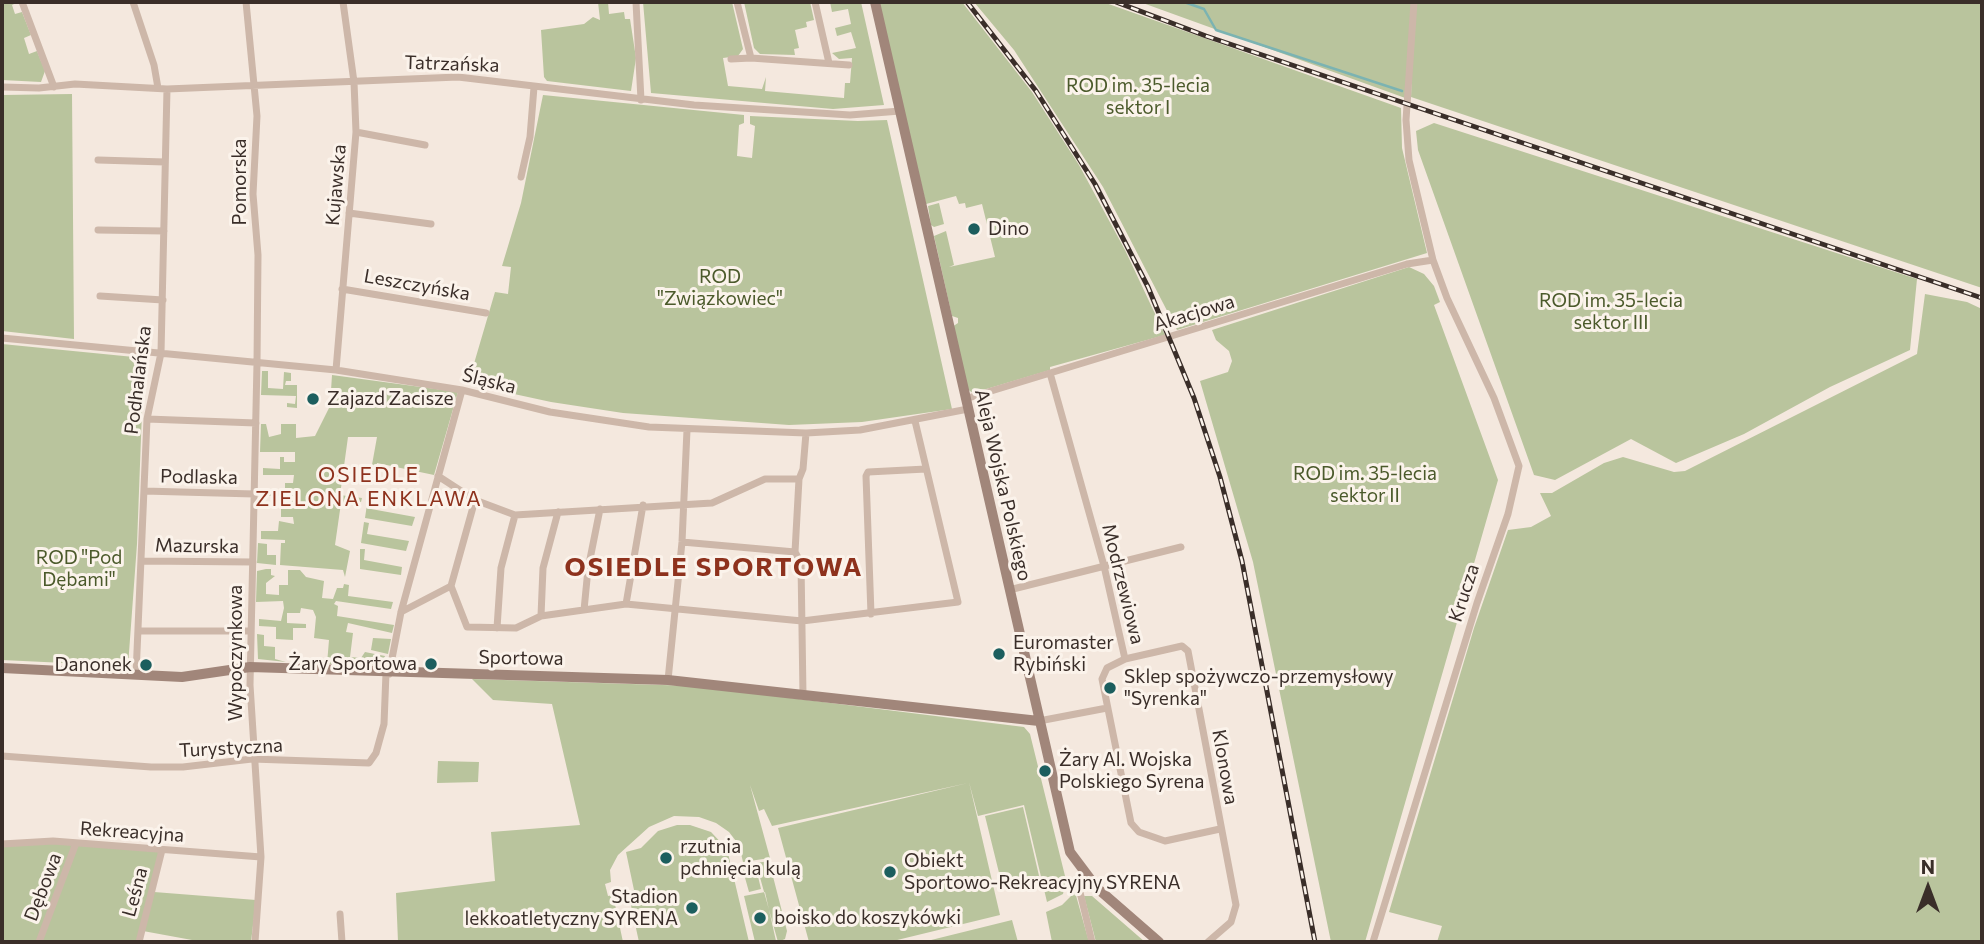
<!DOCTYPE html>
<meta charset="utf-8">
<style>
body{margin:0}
#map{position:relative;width:1984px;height:944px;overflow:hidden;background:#f4e8de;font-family:Commissioner,sans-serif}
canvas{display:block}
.frame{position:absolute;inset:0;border:4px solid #3a2e29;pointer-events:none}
.north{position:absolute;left:1893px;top:853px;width:70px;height:70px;-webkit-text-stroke:5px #fbf3eb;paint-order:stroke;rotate:0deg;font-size:19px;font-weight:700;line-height:28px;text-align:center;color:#3a2e29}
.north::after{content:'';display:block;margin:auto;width:24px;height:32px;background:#3a2e29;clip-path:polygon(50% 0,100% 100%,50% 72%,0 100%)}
</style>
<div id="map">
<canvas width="1984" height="944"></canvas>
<div class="frame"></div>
<div class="north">N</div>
</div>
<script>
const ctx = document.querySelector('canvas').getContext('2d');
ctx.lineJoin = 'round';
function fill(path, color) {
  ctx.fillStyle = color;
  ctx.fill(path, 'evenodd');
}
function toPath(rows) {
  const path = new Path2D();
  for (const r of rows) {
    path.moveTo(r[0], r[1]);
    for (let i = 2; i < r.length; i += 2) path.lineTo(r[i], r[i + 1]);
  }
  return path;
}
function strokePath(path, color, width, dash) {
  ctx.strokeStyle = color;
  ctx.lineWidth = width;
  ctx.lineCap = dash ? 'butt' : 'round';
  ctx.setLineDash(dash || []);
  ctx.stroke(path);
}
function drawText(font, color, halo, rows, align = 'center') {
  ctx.font = font + ' Commissioner,sans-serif';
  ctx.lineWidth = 6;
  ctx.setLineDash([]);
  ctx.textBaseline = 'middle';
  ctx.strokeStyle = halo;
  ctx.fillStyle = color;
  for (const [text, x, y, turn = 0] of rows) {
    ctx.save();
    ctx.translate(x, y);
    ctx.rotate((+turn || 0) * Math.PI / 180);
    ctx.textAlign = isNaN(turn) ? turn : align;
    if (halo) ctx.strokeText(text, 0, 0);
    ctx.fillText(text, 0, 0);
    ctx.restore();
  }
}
fill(toPath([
 [2,2,18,2,12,5,15,14,22,12,31,35,24,38,29,54,37,51,45,71,41,82,2,80],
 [598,2,608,2,609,14,624,12,625,19,630,19,636,58,631,91,547,81,544,77,541,30,584,24,593,17,600,20],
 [643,2,732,2,743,49,738,56,723,58,728,86,762,89,766,77,765,91,844,98,845,83,850,83,852,58,839,59,832,53,856,48,851,32,837,36,835,28,851,24,848,9,832,12,830,2,861,2,884,105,833,109,651,93],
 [744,2,810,2,814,20,806,22,807,27,795,30,799,48,794,49,795,55,760,54,754,48],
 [878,2,962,2,1032,92,1079,165,1125,250,1165,335,1050,367,1050,370,973,393,967,389,952,327,958,323,958,318,952,316,934,236,946,231,954,265,949,267,995,257,982,204,966,208,965,203,959,204,956,196,926,204],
 [974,2,1103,2,1401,108,1402,148,1427,253,1177,330,1103,187,1014,50],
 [1140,2,1982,2,1982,288,1411,97,1414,18,1408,99],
 [72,94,74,339,2,331,2,95],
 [543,95,744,115,744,123,739,125,737,156,752,158,755,126,750,124,750,116,858,121,887,120,952,409,862,422,789,425,623,413,551,402,468,384,495,292,508,294,511,267,502,266,521,203],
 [1434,123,1917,279,1910,350,1830,387,1744,434,1676,463,1631,439,1555,480,1534,475,1418,150,1416,131],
 [939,203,944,224,934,227,931,225,928,206],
 [1409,267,1424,274,1434,286,1440,302,1434,305,1498,480,1365,942,1331,942,1253,562,1200,381,1228,372,1232,361,1229,351,1216,340,1212,330],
 [1925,294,1967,302,1982,309,1982,942,1437,942,1442,926,1389,912,1474,628,1508,530,1531,527,1551,516,1540,493,1552,493,1604,463,1623,457,1674,472,1685,471,1917,354],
 [2,344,144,358,137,544,128,666,2,660],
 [262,371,268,371,268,388,283,389,284,372,291,373,291,381,286,381,285,385,297,385,297,408,287,407,287,403,295,404,296,396,261,395],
 [332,375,458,392,434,475,377,463,375,477,370,476,377,437,348,437,340,495,362,498,361,502,354,501,353,504,341,503,335,545,350,551,345,577,343,570,280,565,281,543,285,543,285,540,261,539,261,531,278,531,279,521,294,524,293,517,281,517,281,496,262,496,262,491,285,491,285,483,293,483,294,475,263,475,263,468,280,469,280,457,284,457,284,462,295,462,295,452,260,452,261,424,266,424,269,437,281,434,281,424,296,424,296,438,315,436,330,406],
 [368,497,372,498,371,509,415,517,412,526,365,518],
 [364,522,369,523,367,534,409,541,406,551,361,543],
 [258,543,267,544,267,555,276,555,276,565,257,563],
 [360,549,365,549,364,560,402,567,401,575,360,569],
 [266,569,271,569,271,575,275,576,266,583,266,594,279,595,279,585,288,585,288,570,300,570,306,577,324,581,322,598,333,599,337,588,343,588,344,584,349,585,348,596,393,602,391,609,336,601,334,604,338,606,337,616,394,625,392,633,348,623,346,632,353,633,350,657,361,658,365,652,385,656,382,665,327,664,329,640,314,638,316,617,313,610,301,608,300,613,287,613,287,623,306,624,306,628,293,628,293,640,276,639,276,627,259,626,259,619,281,621,284,608,283,601,256,602,257,571],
 [257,634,264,635,264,646,275,647,275,659,286,662,258,659],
 [373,638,391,639,388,654,371,650],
 [472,679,694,686,1024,727,1030,734,1066,880,1063,894,1047,902,1024,805,978,816,969,782,1000,915,889,942,809,942,778,828,968,783,772,826,764,809,759,811,750,785,770,858,743,862,739,845,729,832,716,823,699,817,674,816,649,827,618,855,610,870,611,882,605,884,608,896,613,895,623,942,398,942,396,893,495,881,491,832,580,825,552,704,493,700],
 [438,761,479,762,478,782,437,783],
 [1023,807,1040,880,1003,889,985,816],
 [677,825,690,825,711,832,727,849,749,942,639,942,628,892,634,890,626,852,641,848,658,831],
 [53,841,162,850,154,892,256,900,251,942,192,942,192,940,143,931,139,942,2,942,2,844],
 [769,861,787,931,785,939,778,942,756,863],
 [755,864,761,889,749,892,742,867],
 [765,892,776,941,755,942,744,896],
 [1075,892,1089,942,1052,942,1046,912,1062,905],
 [1084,896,1092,896,1145,942,1096,942],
 [1012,920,1018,942,923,942]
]), '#b9c49d');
strokePath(toPath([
 [1184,2,1204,9,1216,30,1402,91]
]), '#7bb3b2', 2.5);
strokePath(toPath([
 [22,2,54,87],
 [133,2,154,65,158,88],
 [246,2,257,116,253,194,258,255,257,363,250,685,261,857,255,942],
 [636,2,641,100],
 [737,2,751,58,849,65],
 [815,2,829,63],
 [731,59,751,58],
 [2,87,39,88,75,84,167,89,458,77,694,105,850,115,900,111],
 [356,132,425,145],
 [98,160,165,162],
 [521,177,530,137,534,87],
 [349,213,431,224],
 [98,230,164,231],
 [342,289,486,313],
 [100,296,163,300],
 [2,338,336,370,462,390,550,412,649,427,806,433,860,430,968,409],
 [336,370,356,132,354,82,343,2],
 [1050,373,1104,566,1125,659,1107,668,1102,679,1131,823,1139,832,1165,841,1220,829],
 [965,399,1407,264,1433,260],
 [147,419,256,423],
 [438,476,475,500,515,515,712,503,765,479,799,479],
 [144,491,254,494],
 [475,500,451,586,467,627,516,628,541,616,626,604,802,621,958,602,915,421],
 [682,542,795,552],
 [141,561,253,562],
 [1009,590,1181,547],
 [626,604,643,505],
 [584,610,588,569,600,509],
 [401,612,451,586],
 [871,614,866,476,868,472,926,469],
 [541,616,543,568,558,512],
 [497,628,501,568,515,515],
 [139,631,251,631],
 [1125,659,1182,646,1188,651,1236,905,1231,922,1208,942],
 [389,674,401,612,462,390],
 [136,675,147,419,161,353,167,89],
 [668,680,682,542,687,430],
 [803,695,801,563,795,552,799,479,803,469,806,433],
 [1039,721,1107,708],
 [2,756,151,767,183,767,252,759,369,763,376,753,384,724,386,673],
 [2,844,53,841,261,857],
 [1084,875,1078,884,1092,942],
 [340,914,342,942],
 [39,942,76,843],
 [139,942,162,850],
 [1373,942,1477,603,1508,514,1519,466,1494,398,1447,298,1433,260,1409,160,1406,120,1414,2]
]), '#cdb7a9', 7);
strokePath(toPath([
 [875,2,1070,852,1097,888,1159,942],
 [2,668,182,677,250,667,668,680,1039,721]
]), '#a1867a', 10);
const rail = toPath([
 [967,2,1036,91,1095,184,1148,287,1194,398,1220,477,1242,561,1315,942],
 [1116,2,1206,36,1982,298]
]);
strokePath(rail, '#3a2e29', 5);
strokePath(rail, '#fbf3eb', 2.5, [8]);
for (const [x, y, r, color] of [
 [974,229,7,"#1c5e5e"],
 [313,399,7,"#1c5e5e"],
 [999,654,7,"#1c5e5e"],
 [431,664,7,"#1c5e5e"],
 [146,665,7,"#1c5e5e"],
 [1110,688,7,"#1c5e5e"],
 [1045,771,7,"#1c5e5e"],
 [666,858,7,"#1c5e5e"],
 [890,872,7,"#1c5e5e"],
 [692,908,7,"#1c5e5e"],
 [760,918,7,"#1c5e5e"]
]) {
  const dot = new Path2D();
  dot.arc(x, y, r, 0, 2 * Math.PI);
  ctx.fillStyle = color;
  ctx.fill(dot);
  strokePath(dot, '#fbf3eb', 2.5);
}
drawText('19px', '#3a2e29', '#fbf3eb', [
 ["Tatrzańska",452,64,2],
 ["Pomorska",240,182,-90],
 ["Kujawska",336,185,-85],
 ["Leszczyńska",417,285,10],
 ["Akacjowa",1194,313,-17],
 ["Podhalańska",138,380,-83],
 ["Śląska",489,381,14],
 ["Podlaska",199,477,1],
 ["Aleja Wojska Polskiego",1003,485,77],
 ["Mazurska",197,546,1],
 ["Modrzewiowa",1123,584,76],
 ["Krucza",1464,593,-72],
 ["Wypoczynkowa",236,653,-90],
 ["Sportowa",521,658,1],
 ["Turystyczna",231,748,-3],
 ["Klonowa",1225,767,80],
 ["Rekreacyjna",132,832,4],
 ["Dębowa",43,887,-69],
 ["Leśna",135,892,-75]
]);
drawText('19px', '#4b5a2b', '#fbf3eb', [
 ["ROD im. 35-lecia",1138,86],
 ["sektor I",1138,108],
 ["ROD",720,277],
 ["\"Związkowiec\"",720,299],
 ["ROD im. 35-lecia",1611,301],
 ["sektor III",1611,323],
 ["ROD im. 35-lecia",1365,474],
 ["sektor II",1365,496],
 ["ROD \"Pod",79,558],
 ["Dębami\"",79,580]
]);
drawText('19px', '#3a2e29', '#fbf3eb', [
 ["Dino",988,229],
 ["Zajazd Zacisze",327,399],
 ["Euromaster",1013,643],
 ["Rybiński",1013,665],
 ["Żary Sportowa",417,664,"right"],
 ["Danonek",132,665,"right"],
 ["Sklep spożywczo-przemysłowy",1124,677],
 ["\"Syrenka\"",1124,699],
 ["Żary Al. Wojska",1059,760],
 ["Polskiego Syrena",1059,782],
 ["rzutnia",680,847],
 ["pchnięcia kulą",680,869],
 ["Obiekt",904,861],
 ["Sportowo-Rekreacyjny SYRENA",904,883],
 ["Stadion",678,897,"right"],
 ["lekkoatletyczny SYRENA",678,919,"right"],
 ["boisko do koszykówki",774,918]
], 'left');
ctx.letterSpacing = '2px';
drawText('21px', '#8e321d', '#fbf3eb', [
 ["OSIEDLE",369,475],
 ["ZIELONA ENKLAWA",369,499]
]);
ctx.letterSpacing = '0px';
ctx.letterSpacing = '2px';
drawText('bold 26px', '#8e321d', '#fbf3eb', [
 ["OSIEDLE SPORTOWA",714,567]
]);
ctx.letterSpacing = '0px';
</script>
